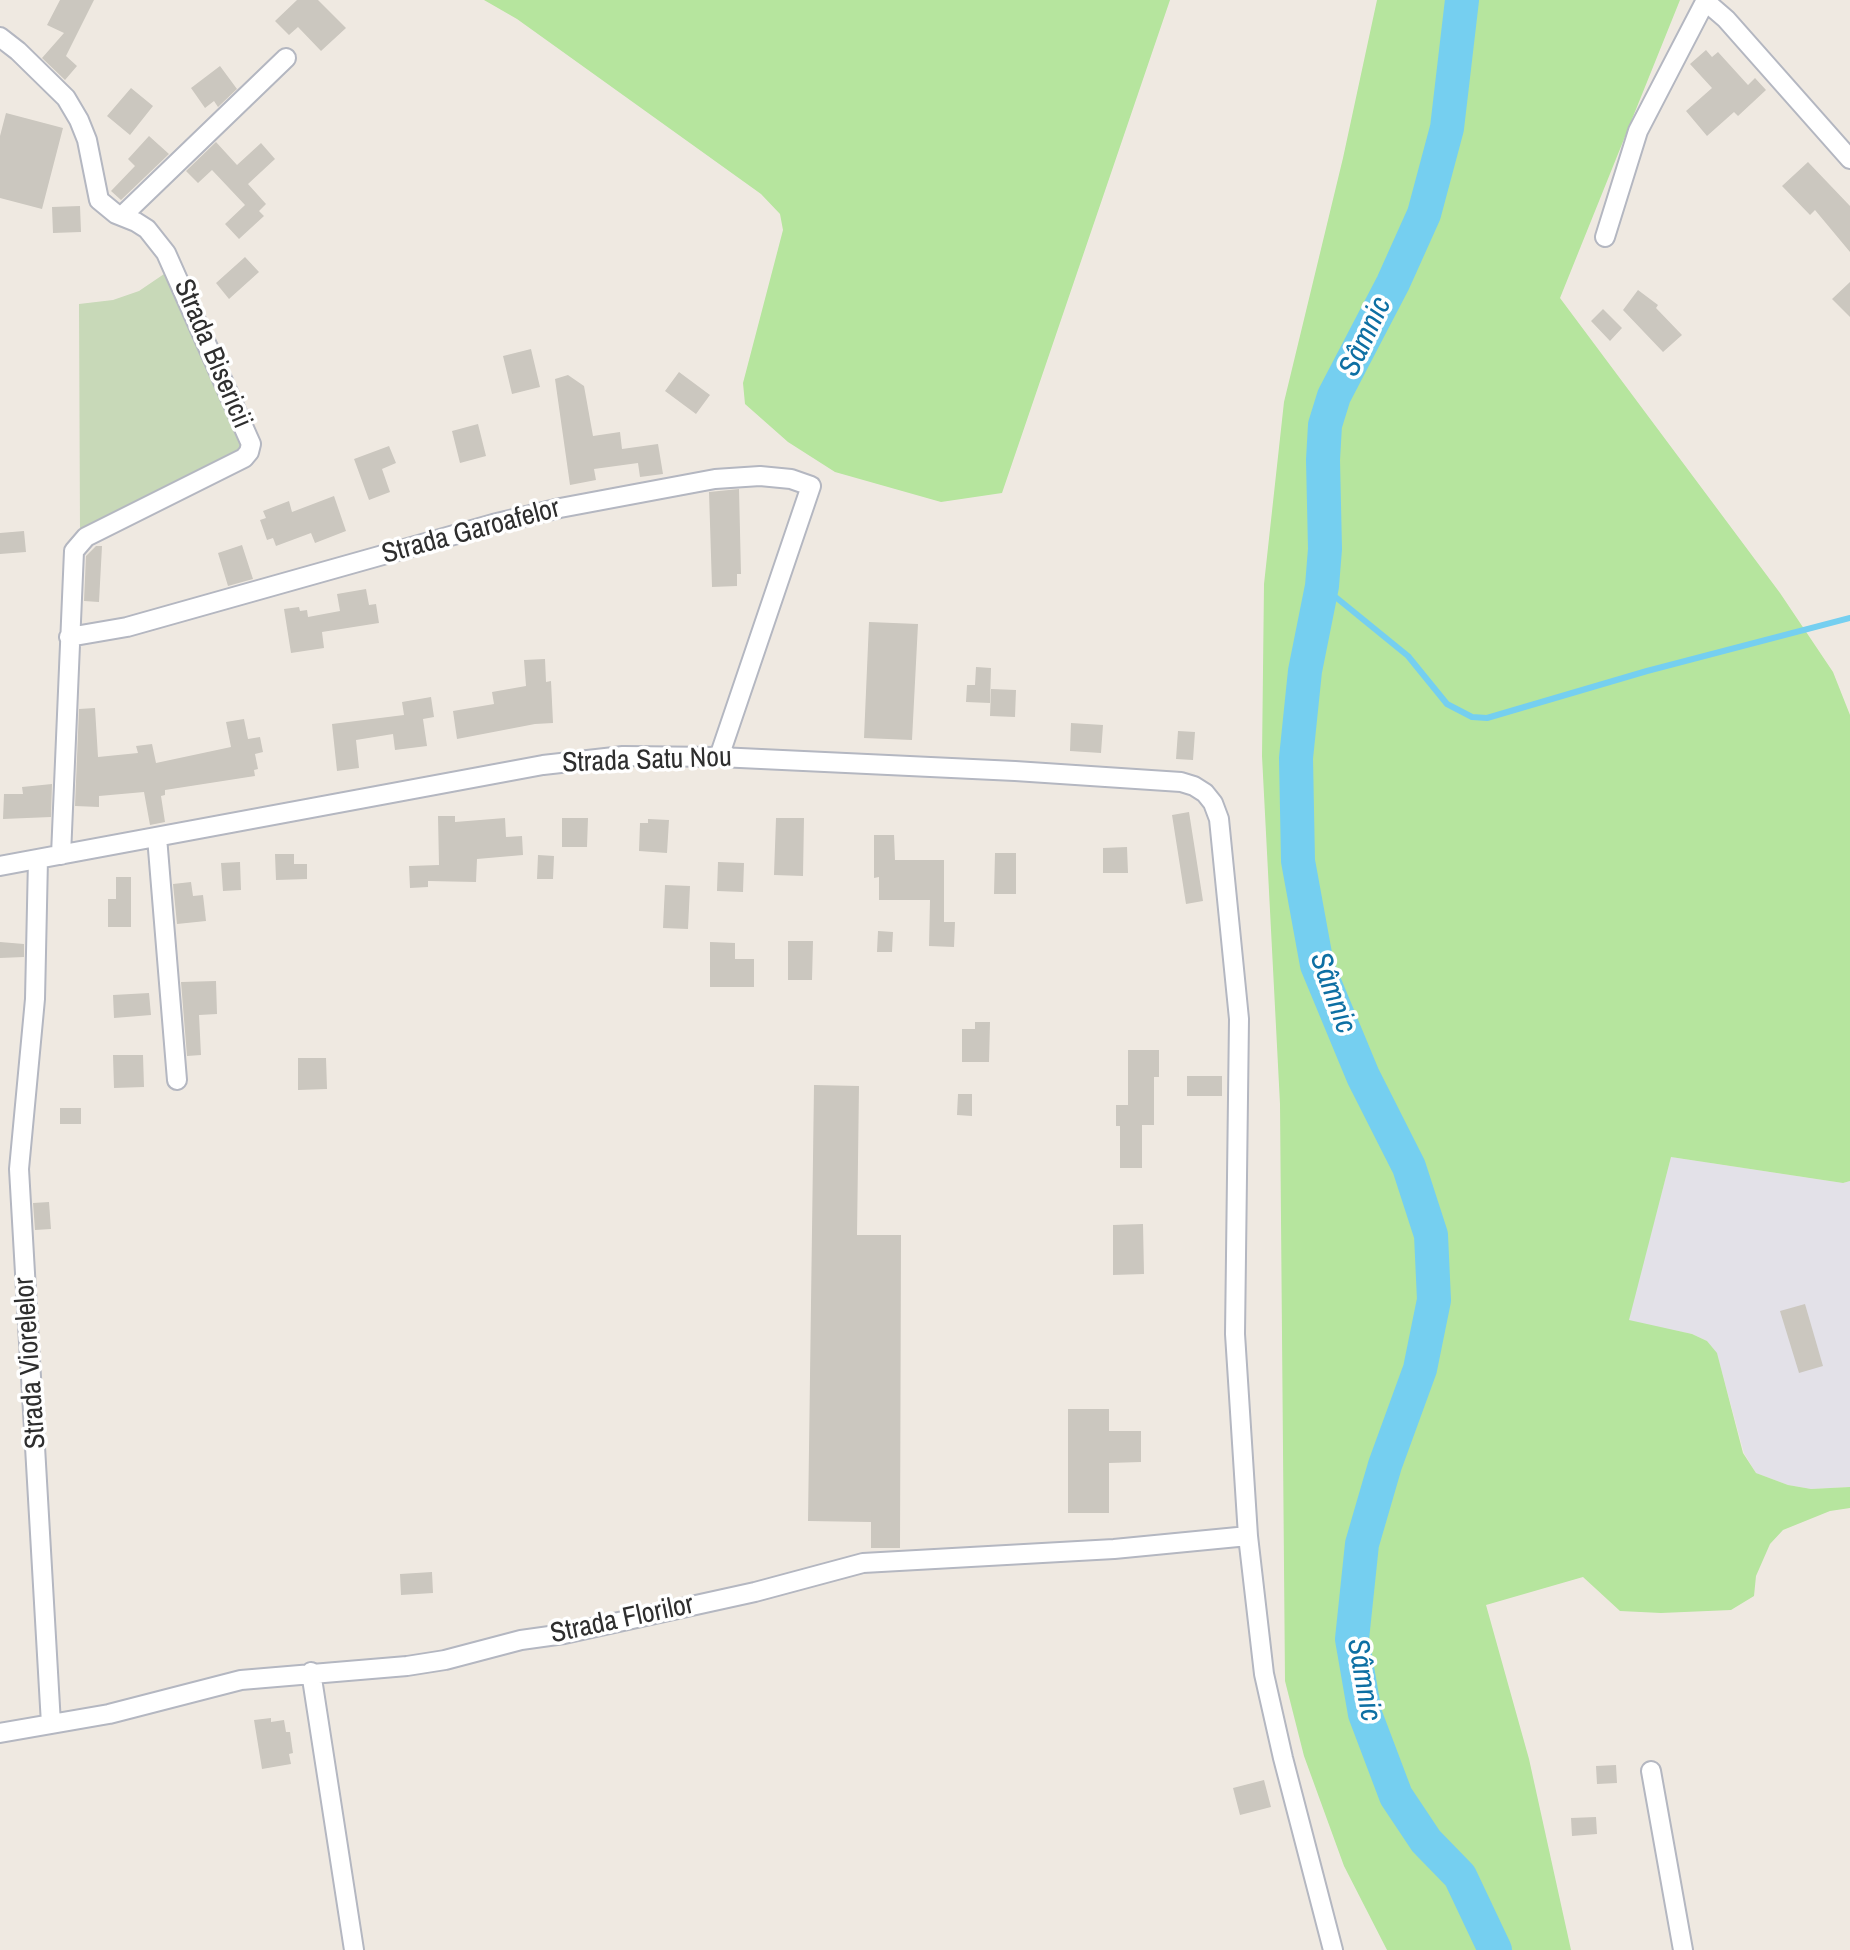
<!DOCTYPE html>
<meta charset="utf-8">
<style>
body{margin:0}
canvas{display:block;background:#efe9e1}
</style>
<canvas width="1850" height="1950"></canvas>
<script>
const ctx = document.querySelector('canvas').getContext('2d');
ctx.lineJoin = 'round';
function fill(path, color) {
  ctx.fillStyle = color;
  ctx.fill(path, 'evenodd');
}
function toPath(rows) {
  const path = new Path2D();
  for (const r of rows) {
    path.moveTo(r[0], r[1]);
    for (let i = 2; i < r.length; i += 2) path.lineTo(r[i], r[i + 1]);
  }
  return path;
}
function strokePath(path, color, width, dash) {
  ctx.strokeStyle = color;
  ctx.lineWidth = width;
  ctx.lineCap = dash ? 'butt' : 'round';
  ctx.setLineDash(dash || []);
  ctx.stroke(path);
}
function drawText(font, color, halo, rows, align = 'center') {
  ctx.font = font + ' "Archivo Narrow",sans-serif';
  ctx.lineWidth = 7;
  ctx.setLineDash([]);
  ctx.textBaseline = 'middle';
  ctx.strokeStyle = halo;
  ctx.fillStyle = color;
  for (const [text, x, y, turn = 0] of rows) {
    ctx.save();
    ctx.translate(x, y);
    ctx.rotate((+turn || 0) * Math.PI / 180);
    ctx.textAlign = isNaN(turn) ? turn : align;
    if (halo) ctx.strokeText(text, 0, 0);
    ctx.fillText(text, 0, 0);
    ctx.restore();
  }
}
fill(toPath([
 [1671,1157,1843,1183,1850,1181,1850,1487,1811,1489,1788,1485,1756,1473,1744,1453,1717,1354,1707,1341,1692,1334,1628,1321]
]), '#e3e1e8');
fill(toPath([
 [484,0,1170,0,1002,493,941,502,835,472,788,442,745,404,743,383,783,230,780,214,761,194,517,19],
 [1377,0,1680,0,1560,298,1780,593,1833,672,1850,715,1850,1181,1843,1183,1671,1157,1629,1320,1692,1334,1707,1341,1717,1353,1743,1453,1756,1473,1788,1485,1811,1489,1850,1487,1850,1508,1830,1511,1783,1530,1770,1544,1756,1576,1754,1596,1731,1610,1661,1613,1620,1611,1583,1577,1486,1605,1529,1759,1571,1950,1387,1950,1344,1866,1304,1756,1285,1681,1280,1104,1262,756,1264,584,1284,402,1343,158]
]), '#b6e59e');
fill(toPath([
 [167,272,242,443,240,452,80,534,79,304,113,300,139,291]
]), '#c8d9b8');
strokePath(toPath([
 [1322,586,1408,656,1447,704,1472,717,1487,718,1647,671,1850,618]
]), '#75cff0', 6);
strokePath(toPath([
 [1462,0,1447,128,1424,214,1393,283,1334,396,1325,425,1323,460,1325,549,1322,586,1305,671,1296,758,1298,861,1317,965,1363,1076,1409,1167,1431,1235,1434,1300,1420,1369,1385,1465,1362,1544,1352,1639,1365,1714,1396,1796,1426,1841,1460,1876,1495,1950]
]), '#75cff0', 34);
fill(toPath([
 [60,0,94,0,66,56,77,66,65,80,42,58,64,33,47,25],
 [297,0,318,0,346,28,321,51,298,27,289,35,275,21],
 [1706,50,1712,57,1718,52,1748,85,1755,78,1766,90,1738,116,1734,112,1707,136,1686,111,1712,88,1690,64],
 [220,66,237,89,218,107,214,101,205,108,191,88],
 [131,88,153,106,130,135,107,116],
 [6,113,63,128,42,209,0,198,0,136],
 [149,136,169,154,121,200,111,191,135,166,128,159],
 [216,142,237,165,261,143,275,159,248,184,266,204,259,211,264,216,239,239,225,224,245,205,212,170,198,183,186,171],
 [1808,162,1850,206,1850,252,1815,210,1810,215,1782,186],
 [80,206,81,232,53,233,52,207],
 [245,257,259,272,229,299,216,283],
 [1850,282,1850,317,1832,299],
 [1638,290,1658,305,1656,308,1682,335,1663,352,1623,310],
 [1603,309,1622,328,1610,341,1591,321],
 [531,349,540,387,512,394,503,356],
 [679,372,710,395,696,414,665,391],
 [568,375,584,386,593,436,620,432,622,449,658,444,663,474,640,477,638,463,594,469,596,480,570,485,555,379],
 [478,424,486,456,460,463,452,431],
 [389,446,396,463,382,469,390,492,369,500,354,459],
 [739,489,741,574,737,574,737,586,712,587,709,492],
 [334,496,346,531,315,543,311,533,276,546,273,538,267,540,260,520,266,518,263,511,289,501,292,512],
 [24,531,26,552,0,554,0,533],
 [242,545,253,579,228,586,218,553],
 [96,546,102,546,99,602,84,601,86,556],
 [366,589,369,605,376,604,379,623,322,632,324,648,291,653,284,609,299,607,300,611,307,610,308,617,340,611,337,594],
 [869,622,918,624,912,740,864,738],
 [545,659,546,682,551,681,553,723,535,724,457,739,453,711,494,704,492,692,526,686,524,660],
 [976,667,991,668,990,703,966,702,967,685,975,685],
 [991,689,1016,690,1015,717,990,716],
 [431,697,434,717,423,719,427,746,395,750,393,734,356,740,359,768,337,771,332,724,404,715,402,702],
 [95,708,98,757,138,753,136,746,152,744,156,763,231,747,226,722,244,719,248,739,260,737,263,752,255,754,258,769,254,770,255,776,165,790,165,795,161,796,165,822,150,825,144,792,99,796,99,807,75,806,79,709],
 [1071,723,1103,725,1101,753,1070,751],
 [1178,731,1195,732,1193,760,1176,759],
 [52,784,51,817,3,819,4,794,23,794,22,787],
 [1189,812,1203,901,1186,904,1172,815],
 [438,816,455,816,455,822,505,818,506,837,522,836,523,855,477,859,476,882,428,881,428,887,410,888,409,866,439,865],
 [562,818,588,818,587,847,562,847],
 [776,818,804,818,803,876,774,875],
 [648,819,669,820,667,853,639,851,640,823,648,823],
 [874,835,894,835,895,860,944,860,944,922,955,922,954,947,929,946,930,900,879,900,879,877,874,878],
 [1127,847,1128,873,1103,873,1103,848],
 [995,853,1016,853,1016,894,994,894],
 [275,854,294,854,294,864,307,864,307,879,276,880],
 [538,855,554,856,553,879,537,879],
 [240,862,241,890,223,891,221,863],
 [718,862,744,863,743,892,717,891],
 [116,877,131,877,131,927,108,927,108,899,116,899],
 [191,882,193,896,203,895,206,921,177,924,173,884],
 [665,885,690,886,688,929,663,928],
 [878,931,893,932,892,952,877,952],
 [788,941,813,941,812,980,788,980],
 [0,942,24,944,24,957,0,958],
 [710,942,735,943,735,959,754,959,754,987,710,987],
 [216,981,217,1014,199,1015,201,1055,187,1056,181,982],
 [149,993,151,1015,114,1018,113,995],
 [975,1022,990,1022,989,1062,962,1062,962,1029,975,1029],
 [1128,1050,1159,1050,1159,1077,1154,1077,1154,1125,1142,1125,1142,1168,1120,1168,1120,1126,1116,1126,1116,1105,1128,1105],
 [113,1055,143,1055,144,1087,114,1088],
 [298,1058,326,1058,327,1089,298,1090],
 [1187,1076,1222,1076,1222,1096,1187,1096],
 [814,1085,859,1086,857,1235,901,1235,900,1548,871,1548,871,1522,808,1521],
 [958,1094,972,1094,972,1116,957,1115],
 [60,1108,81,1108,81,1124,60,1124],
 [49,1202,51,1229,35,1230,33,1203],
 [1143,1224,1144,1274,1113,1275,1113,1225],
 [1805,1304,1823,1366,1799,1373,1780,1311],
 [1068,1409,1109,1409,1109,1431,1141,1431,1141,1462,1109,1463,1109,1513,1068,1513],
 [432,1572,433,1593,401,1595,400,1574],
 [271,1718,271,1722,284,1720,286,1732,290,1732,293,1753,289,1754,291,1764,262,1769,254,1720],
 [1616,1765,1617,1783,1597,1784,1596,1766],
 [1264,1780,1271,1807,1240,1815,1233,1788],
 [1596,1817,1597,1834,1572,1836,1571,1818]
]), '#cbc7bf');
const minor = toPath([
 [1705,1,1726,19,1850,159],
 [0,37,18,51,66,98,79,120,87,140,99,200,116,214,136,222,147,229,166,253,251,444,249,452,244,458,86,537,74,551,61,855],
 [122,216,286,58],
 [1605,237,1638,131,1706,0],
 [69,637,127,627,493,524,560,508,715,479,760,476,791,479,811,486,719,757],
 [157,837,177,1080],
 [38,859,35,999,19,1169,51,1724],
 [0,866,543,765,623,756,719,757,1015,771,1181,782,1194,786,1205,793,1213,803,1219,819,1239,1019,1235,1334,1248,1536,1264,1674,1283,1758,1333,1950],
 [311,1672,354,1950],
 [0,1733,109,1714,241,1680,407,1666,445,1660,521,1640,564,1634,755,1592,863,1563,1114,1549,1248,1536],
 [1651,1771,1683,1950]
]);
strokePath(minor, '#b4b7c1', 22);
strokePath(minor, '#fff', 18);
drawText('28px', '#2e2e2e', '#fff', [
 ["Strada Bisericii",212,354,67],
 ["Strada Garoafelor",471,532,-15],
 ["Strada Satu Nou",647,761,-2],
 ["Strada Viorelelor",31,1363,-94],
 ["Strada Florilor",622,1620,-12]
]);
drawText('italic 30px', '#0d6fa3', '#fff', [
 ["Sâmnic",1366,337,-65],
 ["Sâmnic",1332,993,70],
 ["Sâmnic",1363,1680,80]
]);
</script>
